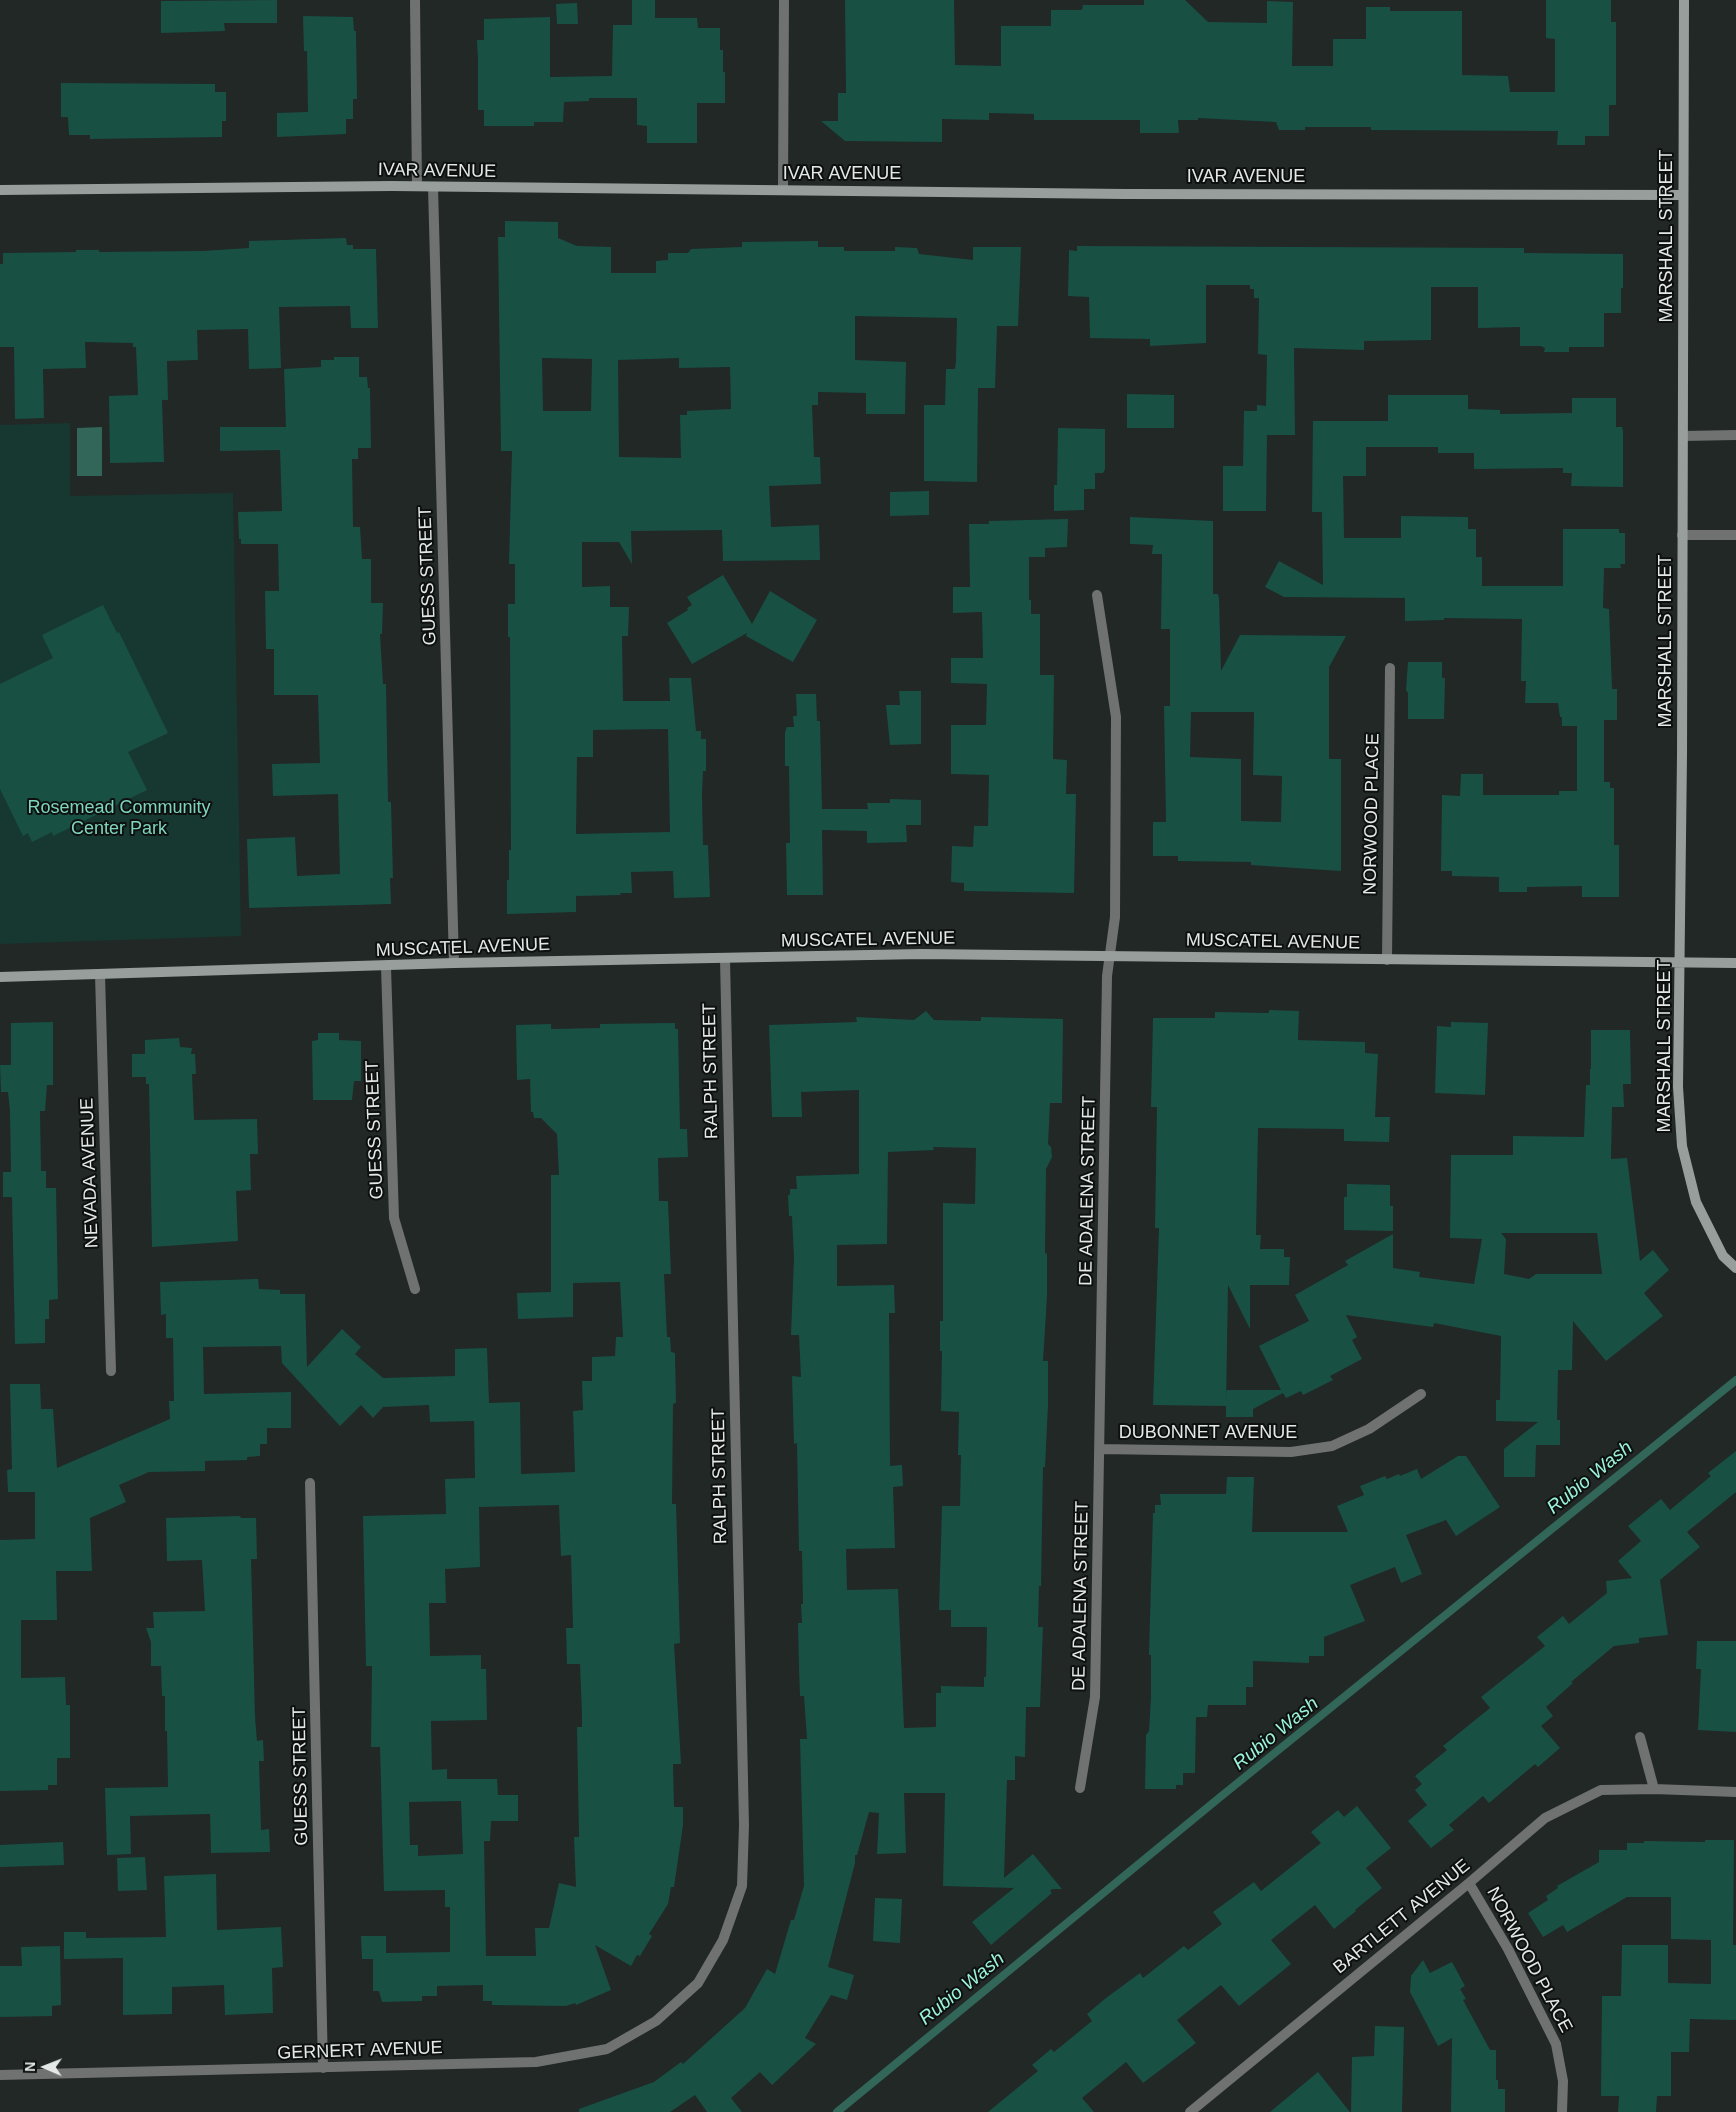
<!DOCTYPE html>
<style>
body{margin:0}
#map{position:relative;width:1736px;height:2112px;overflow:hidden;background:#212826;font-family:Arial,sans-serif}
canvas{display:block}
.north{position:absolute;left:20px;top:2042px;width:50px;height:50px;-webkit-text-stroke:4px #0d100f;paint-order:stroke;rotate:271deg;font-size:14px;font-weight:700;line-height:20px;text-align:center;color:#e4e9e7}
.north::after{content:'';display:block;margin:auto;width:18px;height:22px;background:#e4e9e7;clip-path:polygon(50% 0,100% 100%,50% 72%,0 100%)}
</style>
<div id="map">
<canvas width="1736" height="2112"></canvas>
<div class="north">N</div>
</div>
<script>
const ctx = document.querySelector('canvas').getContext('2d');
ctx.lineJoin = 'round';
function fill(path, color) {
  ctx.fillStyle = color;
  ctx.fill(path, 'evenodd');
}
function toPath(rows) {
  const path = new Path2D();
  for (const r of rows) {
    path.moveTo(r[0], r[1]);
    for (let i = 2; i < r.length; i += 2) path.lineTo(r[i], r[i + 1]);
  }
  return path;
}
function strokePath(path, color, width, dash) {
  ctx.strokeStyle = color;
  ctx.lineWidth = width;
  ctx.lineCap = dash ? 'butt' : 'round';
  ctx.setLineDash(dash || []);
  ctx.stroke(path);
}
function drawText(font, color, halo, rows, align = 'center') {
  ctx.font = font + ' Arial,sans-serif';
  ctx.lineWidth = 4;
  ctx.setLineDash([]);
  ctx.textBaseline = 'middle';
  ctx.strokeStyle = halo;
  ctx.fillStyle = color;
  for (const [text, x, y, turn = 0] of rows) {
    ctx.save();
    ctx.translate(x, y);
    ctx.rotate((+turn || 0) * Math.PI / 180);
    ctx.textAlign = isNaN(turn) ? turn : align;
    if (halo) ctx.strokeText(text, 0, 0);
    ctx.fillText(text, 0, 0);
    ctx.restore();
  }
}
fill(toPath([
 [70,423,70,496,233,493,241,936,0,944,0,425]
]), '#173830');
fill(toPath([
 [102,427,102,476,77,476,77,428]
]), '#316658');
strokePath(toPath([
 [837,2112,1219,1798,1736,1380]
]), '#316658', 8);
fill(toPath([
 [277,0,277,23,224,23,225,31,161,33,161,1],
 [632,0,655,0,655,18,697,18,698,28,720,28,720,50,723,50,723,72,725,72,725,103,697,103,697,143,647,143,647,126,637,125,637,98,589,98,589,101,564,102,563,122,534,122,534,126,484,126,484,110,478,110,478,62,477,40,484,40,484,19,550,17,550,77,612,76,613,25,632,25],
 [845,0,954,0,955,65,1001,66,1001,26,1051,26,1051,10,1082,10,1083,5,1144,5,1144,0,1185,0,1208,22,1267,23,1267,1,1293,2,1292,66,1333,66,1333,39,1366,39,1366,7,1390,7,1390,11,1462,11,1462,75,1508,76,1510,92,1555,92,1555,39,1546,38,1546,0,1611,0,1611,22,1616,22,1616,105,1609,105,1609,136,1585,136,1585,145,1557,145,1558,131,1371,130,1371,127,1305,127,1305,130,1279,130,1276,122,1198,118,1198,120,1178,120,1179,133,1140,133,1140,120,1034,120,1034,114,989,113,989,120,942,119,942,142,845,141,821,121,838,121,838,93,846,93],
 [577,3,578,24,557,24,556,4],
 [303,16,353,17,354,31,356,31,356,33,357,99,353,99,353,119,346,119,346,134,277,137,277,113,308,112,307,51,304,51],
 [61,83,215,84,215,92,226,92,226,121,222,121,222,137,90,139,90,135,69,135,68,117,61,117],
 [505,221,558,222,558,238,577,246,611,247,611,273,656,273,656,261,668,260,668,253,688,253,691,249,742,247,742,242,818,241,818,247,844,247,844,251,895,251,895,247,917,248,919,254,973,260,973,247,1021,247,1018,326,997,326,995,388,978,388,977,482,924,481,924,405,945,405,946,369,955,369,956,360,957,318,855,316,855,360,906,362,905,414,866,414,866,393,818,392,818,405,812,405,814,457,820,457,821,484,769,486,771,527,819,525,820,560,723,561,722,530,631,531,632,564,619,542,582,542,582,587,610,586,610,607,629,607,628,636,622,636,623,701,670,701,669,678,691,678,696,731,701,731,701,739,706,739,706,771,703,771,702,794,703,845,708,845,710,897,674,898,673,871,631,872,632,893,620,893,621,895,576,896,576,912,507,914,507,880,509,880,509,850,511,850,510,637,508,637,508,604,515,604,515,564,509,564,512,451,501,451,498,237,505,237],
 [542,358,592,359,591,411,543,411],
 [679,358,679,368,730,367,731,409,687,411,687,415,680,415,681,458,619,457,618,360],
 [668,729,670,832,576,834,577,757,593,757,593,730],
 [346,238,347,245,353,245,353,249,376,249,378,328,351,328,350,306,279,307,281,368,249,369,248,329,197,330,198,360,167,361,168,400,162,400,164,462,110,463,109,396,138,395,136,347,133,347,133,343,85,342,86,368,43,369,44,418,15,419,14,347,0,347,0,264,3,264,3,253,76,252,76,250,99,250,99,252,203,251,249,248,249,241],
 [1077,246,1524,248,1524,253,1623,254,1623,288,1621,288,1621,313,1604,313,1604,347,1569,347,1569,352,1544,352,1545,348,1541,346,1520,346,1520,327,1478,328,1478,287,1431,287,1431,340,1364,341,1364,350,1294,348,1295,435,1267,435,1266,511,1223,511,1223,466,1243,466,1244,411,1257,411,1257,405,1266,406,1267,355,1258,354,1259,298,1254,298,1254,289,1250,289,1250,285,1206,285,1206,343,1150,346,1150,339,1090,338,1089,297,1068,296,1069,250,1077,251],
 [334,357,359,357,359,377,367,377,368,388,370,388,371,448,358,448,358,459,352,459,353,527,360,527,362,559,371,559,371,603,383,603,382,634,380,634,383,684,386,684,388,802,391,802,393,878,390,878,391,904,249,908,247,839,295,837,297,876,340,874,338,794,273,796,272,764,320,763,318,695,274,695,274,649,266,649,265,591,279,591,278,544,241,544,241,539,239,539,238,512,282,511,280,450,220,451,220,427,286,427,284,369,321,367,321,360,334,360],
 [1127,394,1174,395,1174,428,1127,428],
 [1388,395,1468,395,1468,409,1500,410,1500,414,1572,413,1572,398,1616,398,1616,427,1622,427,1623,431,1623,487,1571,486,1572,473,1563,473,1563,468,1474,469,1474,453,1438,453,1438,447,1366,447,1366,476,1343,476,1344,538,1401,538,1401,516,1468,517,1468,529,1476,529,1476,557,1482,557,1482,586,1563,586,1563,529,1619,529,1619,533,1625,533,1625,564,1620,564,1621,568,1604,568,1603,608,1609,609,1612,689,1617,689,1617,720,1604,720,1604,782,1610,782,1610,788,1614,788,1614,845,1619,845,1619,897,1582,897,1582,886,1527,887,1527,892,1499,892,1499,877,1452,876,1452,871,1441,871,1442,795,1460,796,1461,774,1483,774,1483,795,1559,795,1559,791,1577,791,1577,726,1562,726,1562,717,1560,717,1558,703,1525,703,1526,681,1521,681,1522,619,1444,618,1444,620,1405,621,1405,598,1284,597,1265,587,1279,561,1323,585,1322,512,1312,512,1313,421,1388,421],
 [1058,428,1105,429,1105,469,1103,473,1095,473,1095,489,1084,489,1084,510,1054,511,1054,485,1057,485],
 [929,491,929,515,890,516,890,492],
 [1130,517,1213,521,1213,594,1218,594,1219,599,1221,671,1240,635,1346,636,1329,667,1329,759,1341,759,1341,871,1251,865,1251,862,1178,861,1178,856,1153,856,1153,822,1166,822,1164,706,1170,706,1170,629,1161,629,1162,554,1152,554,1153,545,1130,544],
 [1191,712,1254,712,1253,775,1282,776,1281,822,1241,821,1241,759,1190,757],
 [1068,519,1067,547,1045,548,1045,557,1029,557,1029,600,1031,600,1031,614,1040,614,1040,675,1054,675,1053,759,1067,760,1066,794,1076,794,1074,893,964,891,964,883,951,882,952,846,973,847,974,826,988,826,989,775,951,774,951,725,986,725,987,684,951,683,951,658,983,658,982,612,953,613,953,587,970,587,969,524,989,524,989,521],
 [723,575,752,624,770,591,817,620,793,662,746,636,747,633,692,664,667,623,688,610,687,608,692,605,687,597],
 [103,605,117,633,119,632,168,733,128,752,147,790,53,836,52,832,32,842,28,833,23,836,0,789,0,684,53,658,42,635],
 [1408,662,1442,662,1442,678,1445,678,1444,719,1408,719,1408,693,1406,690],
 [899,691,921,691,921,744,890,745,886,705,900,705],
 [796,694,816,694,817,721,820,721,822,809,868,809,867,803,890,803,890,799,921,800,921,825,906,825,907,842,867,843,867,831,822,830,823,895,787,895,786,843,790,843,789,766,785,766,785,732,787,727,794,727,793,716,797,716],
 [1269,1010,1299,1011,1298,1040,1365,1042,1365,1053,1378,1054,1375,1117,1390,1117,1389,1142,1344,1141,1344,1129,1258,1128,1256,1235,1261,1235,1260,1249,1284,1249,1284,1257,1290,1257,1289,1285,1250,1285,1250,1329,1228,1285,1226,1406,1153,1405,1159,1228,1155,1228,1157,1107,1151,1107,1153,1018,1215,1018,1215,1012,1269,1013],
 [926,1011,934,1020,981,1021,981,1017,1063,1019,1062,1103,1050,1103,1048,1144,1051,1147,1052,1157,1046,1169,1045,1253,1047,1254,1047,1296,1043,1361,1048,1361,1048,1405,1045,1467,1043,1467,1041,1586,1039,1586,1038,1627,1043,1627,1040,1707,1026,1707,1025,1757,1015,1756,1015,1780,1007,1780,1004,1878,1033,1854,1062,1889,1052,1889,1050,1891,1052,1893,991,1945,972,1922,1014,1888,943,1886,945,1793,904,1793,906,1853,877,1854,879,1813,869,1812,857,1855,855,1855,855,1863,828,1967,854,1975,847,2000,831,1995,805,2038,816,2044,772,2085,760,2072,731,2098,742,2112,707,2112,695,2095,670,2112,579,2112,579,2109,654,2082,681,2062,683,2064,745,2008,767,1969,775,1974,791,1920,794,1920,804,1886,800,1739,807,1739,804,1696,800,1696,799,1668,798,1623,802,1623,801,1604,803,1604,802,1551,799,1551,797,1443,794,1444,792,1376,801,1377,799,1335,791,1335,794,1258,792,1216,789,1216,788,1195,790,1195,790,1189,797,1189,796,1176,859,1174,859,1090,801,1092,802,1117,772,1117,769,1025,857,1022,856,1017,914,1020],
 [933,1147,976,1148,975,1204,943,1203,943,1321,940,1321,940,1351,942,1351,941,1411,959,1412,958,1455,961,1455,960,1506,942,1506,939,1610,951,1610,951,1627,987,1627,986,1677,984,1677,984,1687,941,1686,941,1693,936,1693,936,1727,904,1728,898,1589,847,1590,846,1549,895,1548,893,1487,903,1486,902,1465,890,1466,889,1313,895,1313,894,1285,837,1286,837,1245,887,1244,888,1152,934,1150],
 [53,1022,53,1085,47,1085,45,1111,40,1111,41,1171,46,1171,46,1188,56,1188,58,1299,49,1300,49,1319,45,1319,45,1343,15,1344,12,1197,3,1197,3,1172,11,1172,10,1111,8,1092,1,1092,0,1065,11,1065,11,1023],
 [1451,1022,1488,1023,1485,1095,1435,1093,1437,1026,1451,1027],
 [675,1023,675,1029,678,1029,680,1129,687,1129,688,1157,658,1158,659,1201,668,1201,671,1274,664,1274,667,1337,670,1337,671,1352,675,1353,676,1403,673,1404,672,1504,676,1504,680,1643,674,1644,681,1764,673,1764,674,1807,683,1807,683,1825,674,1887,671,1887,668,1904,649,1934,652,1936,640,1956,637,1955,631,1966,595,1945,611,1990,576,2005,575,2003,566,2006,492,2005,492,2001,483,2001,483,1985,437,1986,437,1996,422,1996,422,2001,382,2002,379,1991,373,1991,373,1959,362,1959,361,1936,386,1936,386,1953,450,1952,450,1907,445,1907,445,1890,384,1891,380,1747,371,1747,372,1666,366,1666,363,1516,446,1514,445,1479,475,1478,474,1421,430,1422,429,1405,383,1407,373,1418,361,1405,340,1426,282,1363,281,1346,203,1347,204,1394,291,1392,291,1428,267,1428,267,1444,260,1444,260,1456,247,1457,247,1460,205,1461,205,1471,149,1472,119,1485,126,1502,90,1518,92,1571,56,1571,57,1620,21,1620,21,1678,65,1677,66,1705,70,1705,70,1758,57,1758,57,1785,48,1785,48,1790,0,1791,0,1540,35,1539,35,1492,8,1492,7,1470,12,1469,10,1384,40,1384,41,1409,53,1409,57,1468,170,1419,169,1401,174,1401,173,1338,166,1338,166,1314,161,1315,160,1282,258,1279,259,1289,280,1290,280,1294,305,1294,307,1367,342,1329,361,1347,355,1354,383,1378,455,1376,455,1349,487,1348,489,1403,520,1402,521,1474,575,1472,573,1411,583,1410,582,1381,592,1381,592,1357,615,1356,616,1337,623,1337,620,1282,573,1283,573,1317,518,1319,517,1293,551,1292,551,1175,559,1175,557,1134,541,1118,534,1118,533,1112,531,1112,530,1079,517,1080,516,1025,551,1024,551,1029,600,1028,600,1024],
 [559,1505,561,1556,571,1555,573,1628,566,1628,567,1664,580,1664,582,1715,582,1727,577,1727,579,1837,574,1837,576,1887,559,1883,549,1928,535,1928,536,1956,486,1956,484,1841,490,1841,491,1821,518,1821,518,1795,498,1795,497,1779,447,1779,447,1769,432,1770,431,1721,487,1720,486,1669,481,1669,481,1655,430,1656,429,1603,446,1603,445,1569,480,1567,479,1507],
 [461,1801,463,1854,418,1856,418,1845,410,1845,409,1802],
 [1591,1030,1630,1030,1631,1084,1623,1084,1624,1107,1612,1107,1611,1159,1627,1158,1640,1261,1653,1250,1669,1270,1644,1293,1663,1316,1606,1361,1573,1321,1572,1370,1558,1370,1557,1420,1560,1420,1560,1445,1536,1445,1535,1477,1504,1477,1504,1449,1538,1422,1496,1421,1496,1400,1500,1400,1501,1336,1434,1323,1433,1327,1346,1315,1357,1337,1352,1340,1362,1359,1330,1376,1333,1380,1303,1395,1301,1391,1286,1398,1283,1393,1253,1409,1253,1417,1226,1417,1226,1390,1281,1390,1259,1346,1309,1321,1295,1295,1348,1265,1345,1261,1393,1234,1393,1268,1420,1272,1419,1277,1474,1284,1482,1239,1450,1238,1451,1155,1513,1155,1513,1136,1584,1137,1586,1085,1590,1085,1590,1069,1591,1069],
 [1501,1233,1597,1233,1602,1274,1536,1274,1529,1279,1504,1274,1506,1239],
 [318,1033,339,1033,339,1040,361,1041,361,1081,354,1081,352,1100,313,1100,312,1041,318,1040],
 [179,1038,180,1047,192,1048,191,1054,195,1054,196,1074,192,1074,194,1120,257,1119,258,1154,250,1154,251,1190,236,1191,238,1241,152,1247,149,1084,146,1084,146,1077,132,1077,132,1054,145,1054,145,1040],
 [1347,1184,1390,1185,1390,1206,1393,1206,1393,1231,1344,1230,1344,1197,1347,1197],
 [1736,1451,1736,1492,1687,1532,1700,1547,1660,1580,1668,1635,1639,1638,1639,1643,1614,1646,1571,1682,1573,1683,1546,1707,1553,1716,1541,1726,1560,1748,1538,1767,1535,1764,1489,1803,1483,1796,1449,1825,1454,1830,1431,1848,1408,1821,1427,1805,1415,1790,1422,1784,1415,1776,1447,1750,1443,1746,1490,1708,1481,1697,1545,1646,1537,1637,1563,1616,1569,1624,1607,1593,1606,1581,1632,1578,1618,1561,1641,1541,1628,1526,1661,1499,1670,1510,1711,1476,1708,1473],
 [1458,1456,1466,1456,1500,1507,1456,1536,1446,1520,1406,1535,1422,1574,1401,1583,1395,1567,1350,1585,1365,1621,1324,1637,1324,1656,1309,1656,1309,1663,1253,1661,1253,1687,1246,1687,1246,1705,1208,1705,1207,1717,1196,1717,1195,1773,1183,1773,1183,1785,1176,1785,1176,1789,1145,1789,1146,1735,1149,1731,1151,1697,1151,1655,1149,1655,1153,1513,1155,1513,1155,1505,1161,1505,1160,1494,1226,1494,1227,1477,1254,1477,1252,1532,1348,1532,1337,1506,1364,1495,1360,1486,1385,1476,1387,1479,1399,1474,1400,1476,1417,1469,1421,1479],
 [240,1516,241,1518,256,1518,257,1559,251,1559,255,1717,257,1741,263,1740,264,1761,259,1761,261,1830,269,1829,270,1852,211,1853,210,1814,130,1816,131,1854,107,1855,105,1788,168,1787,167,1731,165,1731,165,1696,162,1696,161,1666,151,1666,151,1642,146,1628,154,1628,153,1612,205,1611,202,1560,167,1561,166,1518],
 [1697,1641,1736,1641,1736,1732,1698,1730,1701,1669,1696,1669],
 [1357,1806,1391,1848,1366,1868,1382,1888,1355,1910,1356,1911,1334,1929,1315,1905,1271,1940,1291,1964,1239,2006,1221,1985,1177,2020,1196,2043,1143,2083,1126,2062,1082,2098,1094,2112,988,2112,1038,2071,1032,2065,1051,2049,1054,2052,1092,2021,1087,2014,1106,1998,1140,1973,1143,1978,1184,1946,1188,1950,1222,1924,1213,1912,1254,1882,1261,1891,1321,1843,1311,1832,1338,1810,1344,1817],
 [1705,1840,1734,1840,1733,1945,1736,1945,1736,2020,1690,2019,1689,2052,1671,2052,1671,2096,1657,2096,1656,2112,1618,2112,1619,2096,1601,2096,1602,1996,1621,1996,1622,1945,1668,1945,1668,1983,1711,1984,1711,1940,1671,1939,1671,1897,1627,1897,1567,1932,1563,1925,1543,1937,1528,1913,1548,1900,1546,1896,1558,1888,1557,1886,1599,1862,1599,1850,1627,1850,1627,1843,1644,1843,1644,1841,1705,1842],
 [63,1842,64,1865,0,1867,0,1845],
 [145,1857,147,1890,118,1891,117,1858],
 [216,1874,217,1930,281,1927,283,1967,272,1968,273,2013,225,2015,224,1985,172,1987,172,2014,123,2015,123,1958,64,1959,64,1932,86,1932,86,1938,166,1937,164,1876],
 [875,1898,902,1899,900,1943,873,1941],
 [60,1946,61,2005,52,2006,52,2016,0,2017,0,1966,22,1966,21,1947],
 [1423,1960,1430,1973,1452,1962,1465,1986,1460,1989,1466,1999,1463,2000,1490,2050,1496,2050,1496,2080,1498,2080,1498,2089,1505,2089,1505,2112,1451,2112,1452,2038,1438,2046,1410,1992,1411,1976],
 [1375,2026,1404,2027,1402,2112,1351,2112,1352,2057,1374,2056],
 [1318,2072,1350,2112,1270,2112]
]), '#195044');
strokePath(toPath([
 [415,0,417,186],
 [433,187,454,963],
 [783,190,784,0],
 [1683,436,1736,435],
 [1682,535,1736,535],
 [1387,960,1390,668],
 [386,967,394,1218,415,1289],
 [100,974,111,1371],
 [1100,1449,1291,1452,1332,1446,1369,1429,1421,1394],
 [310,1483,323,2068],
 [1080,1788,1095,1697,1107,976,1115,917,1116,717,1097,595],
 [1654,1789,1736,1792],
 [1469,1883,1508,1949,1556,2044,1563,2081,1562,2112],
 [0,2075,536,2062,607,2049,656,2021,698,1983,723,1940,742,1886,744,1825,725,959],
 [1190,2112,1469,1883,1545,1818,1601,1790,1654,1789,1640,1737]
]), '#6f7271', 10);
strokePath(toPath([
 [1684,0,1682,755,1678,1087,1682,1146,1696,1202,1723,1256,1736,1268],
 [0,190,392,186,1125,194,1683,195],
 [0,977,454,963,921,954,1736,963]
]), '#989e9c', 10);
drawText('18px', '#e4e9e7', '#0d100f', [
 ["IVAR AVENUE",437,171,1],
 ["IVAR AVENUE",842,174],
 ["IVAR AVENUE",1246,177],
 ["MARSHALL STREET",1667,236,-90],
 ["GUESS STREET",428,576,-92],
 ["MARSHALL STREET",1666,641,-90],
 ["NORWOOD PLACE",1372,814,-89],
 ["MUSCATEL AVENUE",868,940,-1],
 ["MUSCATEL AVENUE",1273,942,1],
 ["MUSCATEL AVENUE",463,948,-2],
 ["MARSHALL STREET",1665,1046,-90],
 ["RALPH STREET",711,1071,-91],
 ["GUESS STREET",375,1130,-92],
 ["NEVADA AVENUE",90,1173,-92],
 ["DE ADALENA STREET",1088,1191,-89],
 ["DUBONNET AVENUE",1208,1433],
 ["RALPH STREET",720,1476,-91],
 ["DE ADALENA STREET",1081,1596,-89],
 ["GUESS STREET",301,1776,-91],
 ["BARTLETT AVENUE",1402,1917,-39],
 ["NORWOOD PLACE",1529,1960,62],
 ["GERNERT AVENUE",360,2051,-2]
]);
drawText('18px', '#7dd5bd', '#0d100f', [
 ["Rosemead Community",119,808],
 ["Center Park",119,829]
]);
drawText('italic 19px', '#9cf3db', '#0d100f', [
 ["Rubio Wash",1590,1478,-39],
 ["Rubio Wash",1276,1734,-39],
 ["Rubio Wash",962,1989,-39]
]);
</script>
